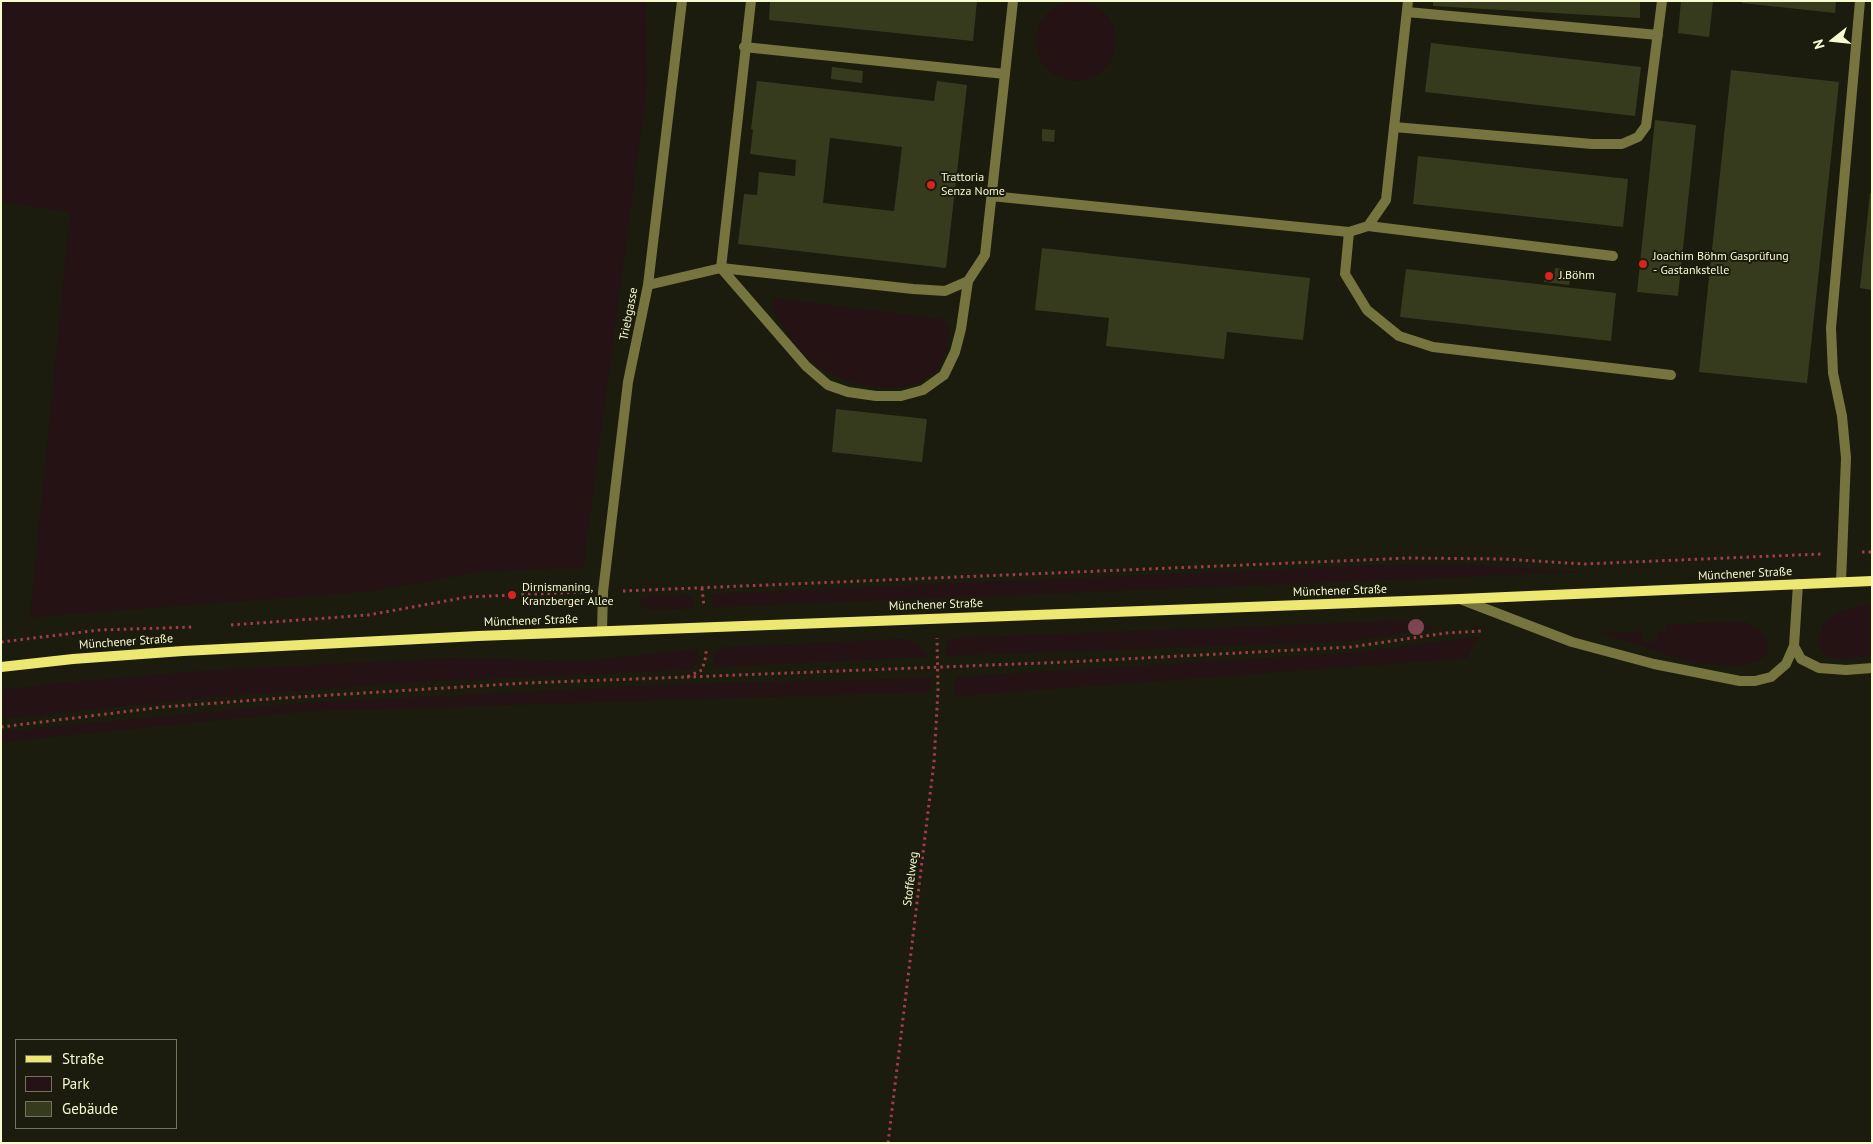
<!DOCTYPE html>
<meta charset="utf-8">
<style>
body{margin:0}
#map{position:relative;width:1873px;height:1144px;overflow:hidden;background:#1b1c0e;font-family:"PT Sans",sans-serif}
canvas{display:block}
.frame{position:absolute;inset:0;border:2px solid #f7f9cf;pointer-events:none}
.legend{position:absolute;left:15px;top:1039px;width:162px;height:90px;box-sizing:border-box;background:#1b1c0e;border:1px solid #73745b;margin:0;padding:6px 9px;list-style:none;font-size:15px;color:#f7f9cf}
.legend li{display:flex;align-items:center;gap:10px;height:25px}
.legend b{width:25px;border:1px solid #73745b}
.north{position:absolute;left:1808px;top:15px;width:50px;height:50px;-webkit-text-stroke:4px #1b1c0e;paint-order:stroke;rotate:254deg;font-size:14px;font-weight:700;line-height:20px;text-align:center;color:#f7f9cf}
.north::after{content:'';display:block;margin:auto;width:18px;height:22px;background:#f7f9cf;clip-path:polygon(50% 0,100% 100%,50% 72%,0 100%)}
</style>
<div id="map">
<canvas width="1873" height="1144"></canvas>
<div class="frame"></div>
<ul class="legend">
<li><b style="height:6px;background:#ede872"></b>Straße</li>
<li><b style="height:14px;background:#251214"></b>Park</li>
<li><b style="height:14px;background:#373b1d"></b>Gebäude</li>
</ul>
<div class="north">N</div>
</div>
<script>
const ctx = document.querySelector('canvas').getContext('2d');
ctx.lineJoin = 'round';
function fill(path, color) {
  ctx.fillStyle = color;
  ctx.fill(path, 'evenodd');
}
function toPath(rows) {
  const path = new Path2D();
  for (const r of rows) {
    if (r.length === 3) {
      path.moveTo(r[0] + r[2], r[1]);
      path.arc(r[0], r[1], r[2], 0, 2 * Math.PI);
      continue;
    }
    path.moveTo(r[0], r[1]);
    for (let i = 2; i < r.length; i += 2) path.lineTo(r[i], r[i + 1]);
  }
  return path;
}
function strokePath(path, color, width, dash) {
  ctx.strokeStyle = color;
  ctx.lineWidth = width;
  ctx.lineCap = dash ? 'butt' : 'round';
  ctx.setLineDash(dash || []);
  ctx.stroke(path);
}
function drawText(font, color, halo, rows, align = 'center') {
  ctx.font = font + ' "PT Sans",sans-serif';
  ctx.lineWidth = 4;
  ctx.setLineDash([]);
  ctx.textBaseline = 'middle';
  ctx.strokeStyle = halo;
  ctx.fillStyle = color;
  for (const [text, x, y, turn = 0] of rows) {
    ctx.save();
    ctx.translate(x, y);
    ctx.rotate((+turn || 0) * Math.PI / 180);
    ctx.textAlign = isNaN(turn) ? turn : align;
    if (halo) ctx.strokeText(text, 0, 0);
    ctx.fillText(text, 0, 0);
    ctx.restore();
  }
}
fill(toPath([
 [1076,41,40],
 [1,1,646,1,647,85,583,567,477,572,375,591,30,617,70,212,1,202],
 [773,298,941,319,949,326,947,350,938,369,921,382,900,388,877,388,850,382,833,375,810,361,791,341,772,307],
 [1408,564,1463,564,1583,572,713,607,712,594],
 [692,595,693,608,652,610,641,606,640,599,651,596],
 [1862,605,1872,605,1872,656,1847,659,1832,658,1822,651,1819,642,1821,629,1829,618,1841,611],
 [1391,621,1412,622,1437,628,1351,641,945,656,948,641,957,638],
 [1746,622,1760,629,1766,639,1768,652,1758,661,1736,666,1694,663,1601,633,1642,632,1643,642,1657,641,1657,631,1666,631,1666,624],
 [1478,637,1467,658,955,696,955,677,1351,653],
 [904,639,920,646,928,657,712,667,715,652,724,647],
 [698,649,697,663,690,669,683,670,413,682,211,697,1,719,1,690,60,683,200,671,450,658,584,661],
 [931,678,930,692,307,711,1,742,1,732,302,703,683,684]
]), '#251214');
fill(toPath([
 [770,1,977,1,973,41,769,20],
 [1433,1,1640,1,1640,18,1433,6],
 [1681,1,1713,1,1709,37,1678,33],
 [1742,1,1836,1,1835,13,1742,3],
 [1431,43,1641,67,1635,116,1425,92],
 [832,67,863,71,862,83,831,79],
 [1731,70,1839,82,1807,383,1699,372],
 [757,81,934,101,937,81,967,85,946,268,738,244,744,194,757,195,759,172,795,176,796,160,750,154,753,130,751,129],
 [830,138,902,147,894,211,823,203],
 [1655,120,1696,125,1678,296,1637,292],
 [1042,129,1055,130,1054,142,1042,141],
 [1418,156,1628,179,1623,227,1413,204],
 [1870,193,1872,193,1872,290,1860,288],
 [1042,248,1310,278,1303,340,1227,332,1224,359,1106,346,1109,318,1035,310],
 [1555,268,1564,269,1563,278,1570,279,1569,285,1544,282,1545,275,1554,277],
 [1406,269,1616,293,1611,341,1400,317],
 [836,409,927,419,922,462,832,452]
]), '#373b1d');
strokePath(toPath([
 [1862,552,1872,552],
 [702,588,704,607],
 [623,591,1410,558,1503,559,1584,564,1821,554],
 [231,625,368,615,468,597,582,592],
 [1,642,100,630,194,627],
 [687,677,1067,662,1351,647,1446,633,1482,631],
 [1,727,163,707,282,698,526,683,687,677,702,670,706,656,706,649],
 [888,1143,934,762,938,690,937,638]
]), '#a13c48', 3, [2.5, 4]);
strokePath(toPath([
 [751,1,721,268,806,366,828,385,848,392,876,396,901,396,923,390,944,375,955,352,961,329,968,281],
 [1407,12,1658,35],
 [744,47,1005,74],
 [1394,127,1592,144,1622,144,1638,137,1646,126,1662,1],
 [1368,226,1613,256],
 [1349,232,1345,274,1367,310,1399,336,1433,347,1671,375],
 [1841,582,1846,458,1842,416,1833,373,1831,328,1860,1],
 [1460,599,1572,642,1654,664,1740,681,1755,681,1771,677,1786,664,1794,646,1798,584],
 [1794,646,1801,659,1819,668,1846,670,1872,668]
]), '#76743f', 10);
strokePath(toPath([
 [991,196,1349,232,1368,226,1386,200,1408,1],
 [648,285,721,268,913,289,945,291,968,281,985,255,1013,1],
 [602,631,603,592,628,382,648,285,682,1]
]), '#76743f', 10);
strokePath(toPath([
 [1,667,73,659,183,651,478,636,1460,599,1872,581]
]), '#ede872', 10);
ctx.fillStyle = '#7e4551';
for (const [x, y] of [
 [1416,627]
]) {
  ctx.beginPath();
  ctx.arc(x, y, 8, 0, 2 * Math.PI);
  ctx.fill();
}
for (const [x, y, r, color] of [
 [931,185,5,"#d9231c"],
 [1643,264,5,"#d9231c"],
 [1549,276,5,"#d9231c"],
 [512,595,5,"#d9231c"]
]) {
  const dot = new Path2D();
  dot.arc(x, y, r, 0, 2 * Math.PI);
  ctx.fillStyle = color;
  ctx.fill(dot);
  strokePath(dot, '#1b1c0e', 2);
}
drawText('12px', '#f7f9cf', '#1b1c0e', [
 ["Trattoria",941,178],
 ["Senza Nome",941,192],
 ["Joachim Böhm Gasprüfung",1653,257],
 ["- Gastankstelle",1653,271],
 ["J.Böhm",1559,276],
 ["Dirnismaning,",522,588],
 ["Kranzberger Allee",522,602]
], 'left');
drawText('12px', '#f7f9cf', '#1b1c0e', [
 ["Triebgasse",629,314,-79],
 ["Münchener Straße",1745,574,-3],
 ["Münchener Straße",1340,591,-2],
 ["Münchener Straße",936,605,-2],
 ["Münchener Straße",531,621,-2],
 ["Münchener Straße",126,642,-4],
 ["Stoffelweg",911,879,-83]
]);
</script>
